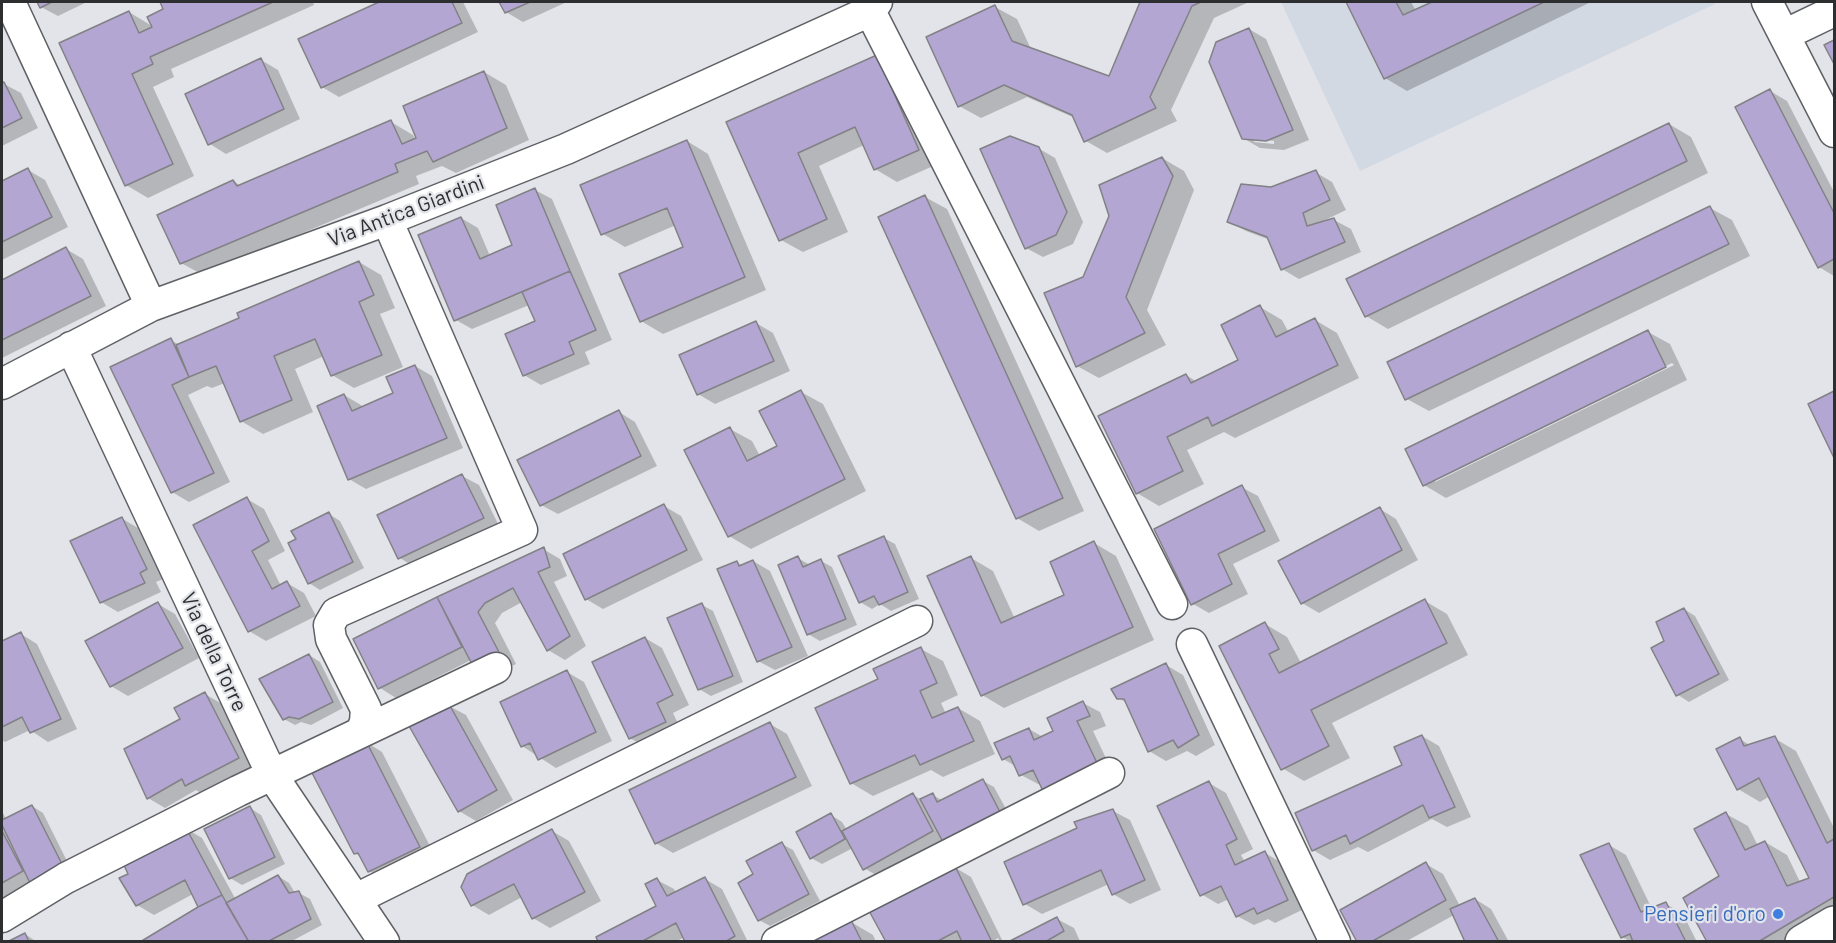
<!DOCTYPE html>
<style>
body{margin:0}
#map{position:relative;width:1836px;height:943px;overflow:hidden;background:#e2e4e9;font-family:Barlow,sans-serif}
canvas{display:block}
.frame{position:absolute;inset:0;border:3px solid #2d2e30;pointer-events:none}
</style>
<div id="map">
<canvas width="1836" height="943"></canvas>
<div class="frame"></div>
</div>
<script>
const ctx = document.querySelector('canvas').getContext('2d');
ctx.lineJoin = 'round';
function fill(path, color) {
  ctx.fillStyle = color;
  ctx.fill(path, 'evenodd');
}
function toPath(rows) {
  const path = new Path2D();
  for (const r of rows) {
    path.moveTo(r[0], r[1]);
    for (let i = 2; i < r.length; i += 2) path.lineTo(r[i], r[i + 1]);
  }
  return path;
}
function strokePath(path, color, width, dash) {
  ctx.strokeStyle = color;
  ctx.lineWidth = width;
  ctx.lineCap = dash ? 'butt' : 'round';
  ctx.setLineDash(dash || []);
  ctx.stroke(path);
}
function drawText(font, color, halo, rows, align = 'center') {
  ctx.font = font + ' Barlow,sans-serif';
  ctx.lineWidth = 4.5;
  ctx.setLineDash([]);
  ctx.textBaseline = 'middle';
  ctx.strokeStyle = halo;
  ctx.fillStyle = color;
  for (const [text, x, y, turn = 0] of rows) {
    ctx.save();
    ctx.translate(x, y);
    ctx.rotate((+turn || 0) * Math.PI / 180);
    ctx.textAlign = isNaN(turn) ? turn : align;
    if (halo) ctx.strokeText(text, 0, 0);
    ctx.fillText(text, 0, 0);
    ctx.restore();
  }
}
fill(toPath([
 [1281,2,1714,2,1715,4,1360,171]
]), '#d2d9e3');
fill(toPath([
 [38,2,87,2,58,16,41,7],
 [162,2,313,2,314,5,171,69,174,77,153,87,194,176,148,198,126,185,129,12,152,26,164,10],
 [383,2,463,2,478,32,339,97,322,87,300,40],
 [501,2,567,2,523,22,506,12],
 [1142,2,1249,2,1214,18,1171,110,1177,121,1107,153,1086,141,1075,118,1027,97,981,118,959,106,995,7,1017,19,1031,49,1110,78],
 [1348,2,1411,2,1416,11,1435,2,1591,2,1407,91,1385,78],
 [1249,29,1266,39,1309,140,1284,150,1260,148,1243,138],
 [1254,139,1274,141,1274,144,1254,142],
 [876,57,940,163,897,182,875,169,864,145,819,166,848,232,803,252,781,240,728,123],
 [261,60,278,70,300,119,226,154,210,144],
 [484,72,506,85,529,140,456,173,442,166,416,176,419,184,203,275,181,263,233,181,241,186,391,122,413,135,417,143],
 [4,84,21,93,38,128,2,146,2,85],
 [1770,91,1787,101,1834,192,1834,276,1819,267],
 [1669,124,1691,137,1708,173,1388,329,1366,316],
 [687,141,708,154,766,290,663,334,641,321,685,248,676,225,625,247,603,234],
 [1038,148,1055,158,1083,222,1073,244,1043,257,1026,248],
 [1162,158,1184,171,1194,190,1147,310,1166,345,1099,378,1077,366,1084,278],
 [28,170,45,180,68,227,2,260,2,183],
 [1315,172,1332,182,1346,210,1323,221,1323,223,1334,220,1351,229,1361,252,1299,279,1282,269,1270,240,1246,231,1229,222,1271,189],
 [535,190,552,199,612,340,585,352,590,364,541,385,524,375,536,322,529,305,472,329,456,320,461,218,478,228,490,256,514,246],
 [925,197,947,209,1084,511,1039,531,1017,518],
 [1710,208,1732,220,1750,256,1429,411,1407,399],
 [66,249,83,259,106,306,2,358,2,281],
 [359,262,381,275,395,308,380,314,403,367,354,388,332,375,324,356,295,369,313,412,263,434,241,421,225,383,212,388,207,386,188,395,230,482,189,502,172,492,170,340,180,345,241,319],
 [1260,307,1282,320,1289,333,1315,320,1337,333,1359,378,1235,438,1224,432,1187,450,1204,484,1159,506,1137,493,1186,375,1197,382,1240,361],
 [756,323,773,333,790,371,715,404,698,394],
 [1648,332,1670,344,1687,380,1446,498,1424,485],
 [1672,363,1674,365,1435,482,1435,479],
 [415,366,432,376,463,448,366,489,349,479,344,395,361,405,362,408,395,394],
 [801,392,823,404,866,491,751,549,729,536,730,429,752,441,760,456,779,447],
 [1834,393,1834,455,1810,405],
 [619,412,635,422,657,466,558,514,541,505],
 [462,476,479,485,500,528,416,568,400,558],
 [1241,487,1258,496,1280,541,1233,564,1248,594,1209,613,1193,604],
 [247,499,264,509,285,551,268,560,281,586,287,583,304,593,316,616,266,641,249,631],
 [664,506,681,516,703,560,603,609,586,599],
 [1380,509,1396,519,1418,560,1319,613,1302,603,1280,562],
 [329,514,340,521,364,568,320,590,309,583],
 [121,518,138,528,163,579,156,582,161,592,118,612,101,602],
 [884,538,895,544,919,599,891,611,880,604,872,609,860,602],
 [1094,543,1116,556,1154,640,1004,708,982,695,971,558,993,571,1015,619,1066,595],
 [543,549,560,559,567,576,554,582,586,646,565,660,548,650,522,602,502,613,495,623,516,664,492,677,471,660,396,698,380,688,355,640],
 [798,558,810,565,821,561,832,567,857,625,820,641,808,634],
 [753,561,770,571,808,656,775,670,758,661,737,562,743,566],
 [1425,601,1447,614,1468,655,1332,723,1350,758,1304,781,1282,768,1265,624,1287,637,1301,663],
 [158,604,175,614,199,658,128,696,111,686],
 [702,605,713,611,743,682,711,696,699,689],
 [1684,609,1695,616,1729,680,1689,702,1678,695,1666,641],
 [21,634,37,644,77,729,48,742,30,730,5,742,2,740,2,643],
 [645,638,662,648,689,705,673,713,682,732,647,748,630,738],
 [921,649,943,661,958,695,941,703,946,714,958,708,980,721,995,754,943,777,931,770,873,796,851,783,880,680],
 [309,655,320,662,343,708,311,725,301,722,295,725,284,719],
 [1166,665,1183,675,1215,745,1196,756,1187,751,1166,761,1149,751,1128,704,1119,698],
 [567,672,584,682,612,741,556,768,522,746],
 [205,694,222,704,255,768,204,795,196,790,165,808,148,798,182,720],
 [1083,703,1100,712,1106,726,1093,731,1114,775,1038,784,1021,775,1017,767,1003,759,1029,729,1043,737,1055,732],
 [449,706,466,715,513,800,476,821,459,811],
 [770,724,787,734,812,786,673,853,656,843],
 [1422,736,1439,746,1471,817,1447,827,1432,819,1368,852,1358,847,1330,860,1313,850,1404,766],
 [1774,738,1796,751,1834,828,1834,922,1801,942,1708,942,1721,877,1726,814,1748,826,1758,846,1765,842,1787,855,1800,882,1811,878,1770,796,1760,802,1738,789,1740,739,1751,746],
 [366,742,382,752,435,856,386,881,369,871,362,858,355,853],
 [983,781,994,787,1011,818,881,878,864,868,853,848,822,864,811,858,831,815,842,822,847,830,913,795,922,800,933,795,943,801],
 [1209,783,1226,793,1253,849,1241,855,1245,862,1265,853,1282,863,1304,909,1275,923,1268,919,1254,925,1237,916,1229,899,1218,904,1201,894],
 [32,806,43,813,73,873,3,900,2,899,2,811,6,819],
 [250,808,261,815,285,864,242,885,230,878],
 [1113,811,1130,820,1161,890,1130,904,1113,894,1109,884,1042,914,1025,904],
 [185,828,202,838,236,900,278,876,289,883,295,893,299,893,310,899,322,925,290,942,143,942,200,908,193,894,154,915,137,905,130,875],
 [552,831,569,841,601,901,550,928,533,918,522,897,489,915,472,905],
 [782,844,793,850,820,901,770,926,759,920,755,875],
 [1609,845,1626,855,1652,909,1666,904,1683,914,1697,942,1631,942,1622,937],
 [1426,864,1443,874,1460,906,1475,899,1491,909,1509,942,1467,942,1454,915,1405,942,1359,942],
 [954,867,971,877,1003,942,997,942,999,940,998,938,992,942,888,942],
 [705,879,722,889,748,942,687,942,685,937,675,942,600,942,658,907,657,880,674,889,676,893],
 [1057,919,1074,928,1080,941,1012,942],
 [851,922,873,935,876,942,813,942],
 [25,934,37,942,11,942]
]), '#0003');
const building = toPath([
 [37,2,52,2,40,8,37,2],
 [160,2,273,2,150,57,153,64,132,74,173,164,125,186,59,43,129,11,139,33,152,27,147,17,163,9,160,2],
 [379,2,452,2,462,23,321,88,298,39,379,2],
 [499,2,530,2,505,13,499,2],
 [1140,2,1201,2,1192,6,1150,97,1156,108,1084,142,1072,115,1004,85,958,107,926,37,995,5,1012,41,1109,76,1140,2],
 [1346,2,1396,2,1403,15,1432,2,1544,2,1384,79,1346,2],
 [1249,28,1293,130,1266,141,1242,139,1209,62,1216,42,1249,28],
 [1834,40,1834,64,1824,45,1834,40],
 [877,55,919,150,874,170,855,127,798,153,827,219,779,241,726,122,877,55],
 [261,58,284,109,208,145,185,94,261,58],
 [484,71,507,128,433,162,427,151,395,164,398,172,180,264,157,215,233,180,237,186,391,120,402,144,416,138,403,106,484,71],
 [4,82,22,118,2,128,2,83,4,82],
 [1770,89,1834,213,1834,259,1818,268,1735,107,1770,89],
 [1669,123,1687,161,1365,317,1346,279,1669,123],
 [1010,136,1039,147,1067,212,1056,235,1025,249,980,149,1010,136],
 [687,140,745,277,640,322,619,274,683,247,667,208,601,235,580,185,687,140],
 [1162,157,1173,176,1126,297,1145,333,1076,367,1044,293,1083,277,1109,216,1099,185,1162,157],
 [28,168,52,217,2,242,2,181,28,168],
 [1316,170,1330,200,1303,213,1307,226,1334,218,1345,242,1281,270,1267,237,1227,222,1241,184,1271,187,1316,170],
 [535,188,570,271,454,321,418,235,461,217,480,259,512,245,496,205,535,188],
 [925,195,1063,498,1016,519,878,217,925,195],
 [1710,206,1729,244,1405,400,1387,362,1710,206],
 [66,247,91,296,2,340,2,280,66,247],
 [359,261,374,295,359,302,382,355,331,376,315,339,274,356,292,400,240,422,216,366,189,377,176,345,239,318,237,313,359,261],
 [570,271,596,330,569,342,574,354,523,376,505,334,535,321,522,292,570,271],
 [1260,305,1276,337,1315,318,1338,365,1212,426,1208,417,1167,437,1183,471,1136,494,1098,416,1186,374,1191,383,1238,360,1221,325,1260,305],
 [756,321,774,361,697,395,679,355,756,321],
 [1648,330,1666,367,1423,486,1405,449,1648,330],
 [171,338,189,377,172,385,214,473,171,493,110,367,171,338],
 [415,365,447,438,348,480,317,406,344,394,352,411,393,393,386,377,415,365],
 [801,390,845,479,728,537,684,450,730,427,747,461,777,446,759,411,801,390],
 [1834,391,1834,458,1808,404,1834,391],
 [619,410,641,456,540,506,517,460,619,410],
 [462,474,484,518,398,559,377,515,462,474],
 [1242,485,1265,531,1218,554,1232,584,1191,605,1154,529,1242,485],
 [247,497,269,541,252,551,272,589,287,581,300,606,248,632,193,525,247,497],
 [664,504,687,550,585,600,563,554,664,504],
 [1380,507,1402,550,1301,604,1278,561,1380,507],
 [329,512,353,562,308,584,288,543,296,539,291,531,329,512],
 [122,517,147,569,140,573,145,583,100,603,70,541,122,517],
 [884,536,908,592,879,605,874,596,859,603,838,556,884,536],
 [1094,541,1133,627,981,696,927,576,971,556,1001,623,1064,595,1050,562,1094,541],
 [544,547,550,567,538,572,570,636,547,651,513,588,485,603,478,612,500,654,474,668,437,597,544,547],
 [798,556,803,567,821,559,846,619,807,635,778,565,798,556],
 [753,560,792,647,757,662,717,569,737,561,739,566,753,560],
 [437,597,462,647,378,689,353,639,437,597],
 [1425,599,1447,643,1311,710,1329,746,1281,770,1219,646,1265,622,1279,649,1269,654,1279,673,1425,599],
 [158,602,183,648,110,687,85,641,158,602],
 [702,603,733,676,698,690,667,618,702,603],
 [1684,608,1719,674,1676,696,1651,648,1664,641,1656,622,1684,608],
 [21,632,61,719,30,733,22,717,2,727,2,641,21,632],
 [645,637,673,695,657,703,666,722,629,739,592,662,645,637],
 [921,647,937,683,920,691,932,718,958,707,974,741,920,765,915,755,850,784,815,708,878,679,873,669,921,647],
 [309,654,333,702,299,719,289,717,283,720,259,679,309,654],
 [1166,663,1199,735,1178,748,1173,740,1148,752,1124,699,1117,699,1111,689,1166,663],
 [567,670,596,732,538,760,530,743,521,747,500,702,567,670],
 [205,692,239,758,185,786,182,779,147,799,124,749,180,719,174,708,205,692],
 [1083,701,1090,716,1077,721,1098,765,1043,791,1033,770,1019,776,1010,756,1002,760,994,743,1029,728,1034,740,1053,731,1047,718,1083,701],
 [449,704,497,790,458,812,409,726,449,704],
 [770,722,796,777,655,844,629,790,770,722],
 [1422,735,1455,807,1429,818,1423,805,1350,844,1346,835,1312,851,1295,813,1402,765,1394,747,1422,735],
 [1775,736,1827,843,1834,839,1834,897,1758,942,1707,942,1683,898,1719,876,1694,829,1726,812,1745,850,1765,841,1787,886,1809,878,1759,778,1737,790,1716,749,1740,737,1744,746,1775,736],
 [366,741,420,847,368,872,358,853,354,854,310,769,366,741],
 [983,779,1000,812,943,842,920,799,933,793,937,802,983,779],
 [1209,781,1237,839,1226,845,1235,865,1265,851,1288,900,1257,914,1254,908,1236,917,1221,886,1200,896,1157,806,1209,781],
 [913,793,933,831,863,870,842,831,913,793],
 [32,805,63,866,30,883,2,825,2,820,32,805],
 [250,806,275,857,229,879,204,829,250,806],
 [1113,809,1145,880,1112,895,1101,870,1023,905,1004,862,1077,828,1074,822,1113,809],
 [831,813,845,839,810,859,796,832,831,813],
 [185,826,222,895,198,907,185,880,136,906,119,878,128,874,123,863,185,826],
 [552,829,585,892,532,919,514,884,471,906,461,887,467,874,552,829],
 [2,831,23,871,2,883,2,831],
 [782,842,809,894,758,921,738,883,753,874,746,861,782,842],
 [1609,843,1641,912,1666,902,1686,942,1633,942,1630,934,1621,938,1580,855,1609,843],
 [1426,862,1446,900,1371,942,1357,942,1340,910,1426,862],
 [955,866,992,942,962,942,957,931,936,942,886,942,868,909,955,866],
 [278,875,289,893,299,891,311,919,267,942,249,942,226,903,278,875],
 [705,877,735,936,725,942,685,942,676,923,641,942,598,942,596,937,656,906,645,884,657,878,667,896,705,877],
 [222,895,249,942,140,942,198,907,222,895],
 [1475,898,1499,942,1465,942,1450,909,1475,898],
 [1057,917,1064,931,1045,942,1008,942,1057,917],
 [851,920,862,942,810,942,851,920],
 [25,933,29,942,7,942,25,933]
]);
fill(building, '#b4a6d3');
strokePath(building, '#828185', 1.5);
const minor = toPath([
 [10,2,151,306],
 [1767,2,1834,132],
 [870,11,1172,604],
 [1784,35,1834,11],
 [71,347,272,775,384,942],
 [2,384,151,306,387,220,566,149,870,11,877,2],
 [1192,644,1335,942],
 [361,732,365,722,366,709,331,639,329,625,336,613,522,530,387,220],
 [356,899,917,621],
 [2,917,66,878,238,791,496,668],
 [777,942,1109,773]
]);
const major = toPath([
 [1802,942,1834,923]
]);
strokePath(minor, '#5f6165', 33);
strokePath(major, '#5f6165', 36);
strokePath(minor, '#fff', 30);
strokePath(major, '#fff', 33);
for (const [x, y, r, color] of [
 [1778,914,6,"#3f7fe0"]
]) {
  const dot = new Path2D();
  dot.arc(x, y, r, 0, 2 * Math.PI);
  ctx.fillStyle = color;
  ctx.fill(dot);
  strokePath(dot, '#e2e4e9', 2);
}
drawText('21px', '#2d2e30', '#e2e4e9', [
 ["Via Antica Giardini",406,211,-21],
 ["Via della Torre",214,652,65]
]);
drawText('21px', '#366cbe', '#e2e4e9', [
 ["Pensieri d'oro",1766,914]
], 'right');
</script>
